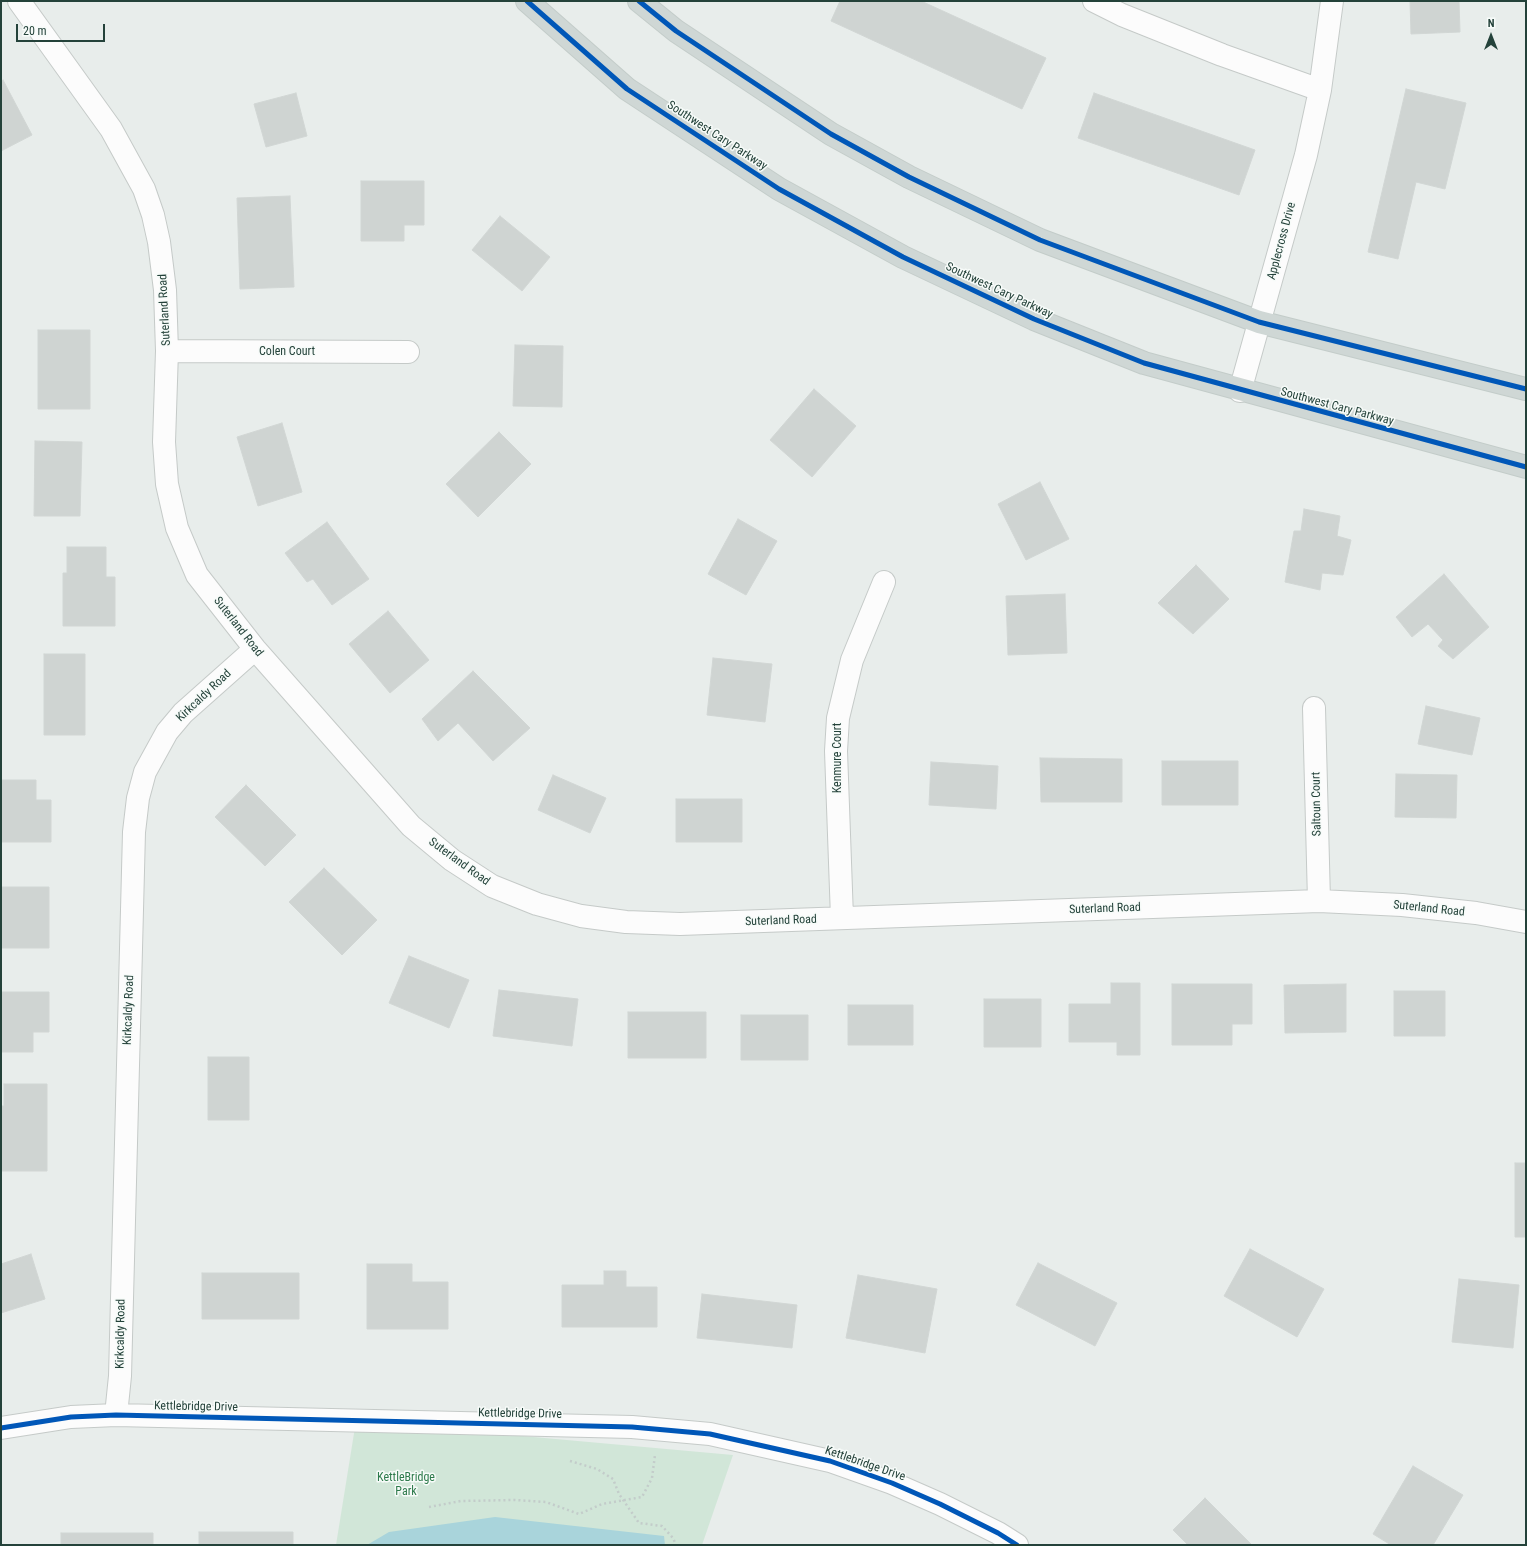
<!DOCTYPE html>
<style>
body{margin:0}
#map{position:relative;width:1527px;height:1546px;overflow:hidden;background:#e8edeb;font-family:"Roboto Condensed",sans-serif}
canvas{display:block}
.frame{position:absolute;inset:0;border:2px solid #24423a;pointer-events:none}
.north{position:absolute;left:1471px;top:16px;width:40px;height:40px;-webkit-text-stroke:3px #f7fbf9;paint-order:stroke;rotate:0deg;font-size:11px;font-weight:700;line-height:16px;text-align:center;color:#24423a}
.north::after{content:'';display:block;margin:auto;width:14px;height:18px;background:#24423a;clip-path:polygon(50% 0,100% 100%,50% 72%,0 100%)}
.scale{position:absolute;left:16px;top:24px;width:89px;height:18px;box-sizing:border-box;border:2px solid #24423a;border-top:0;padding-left:5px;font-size:12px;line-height:14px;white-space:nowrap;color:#24423a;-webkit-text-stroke:3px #f7fbf9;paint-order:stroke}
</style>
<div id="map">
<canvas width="1527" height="1546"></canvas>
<div class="frame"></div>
<div class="north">N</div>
<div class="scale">20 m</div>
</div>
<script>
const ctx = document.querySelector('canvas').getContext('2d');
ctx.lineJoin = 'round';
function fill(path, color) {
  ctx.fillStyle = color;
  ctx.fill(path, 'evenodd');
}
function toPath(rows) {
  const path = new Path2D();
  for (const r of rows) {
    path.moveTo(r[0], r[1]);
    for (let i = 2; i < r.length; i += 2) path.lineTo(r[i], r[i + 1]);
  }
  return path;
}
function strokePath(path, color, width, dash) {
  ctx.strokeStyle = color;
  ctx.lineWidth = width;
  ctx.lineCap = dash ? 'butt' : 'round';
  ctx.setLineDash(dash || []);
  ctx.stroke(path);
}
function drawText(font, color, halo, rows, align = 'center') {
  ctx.font = font + ' "Roboto Condensed",sans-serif';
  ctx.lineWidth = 3;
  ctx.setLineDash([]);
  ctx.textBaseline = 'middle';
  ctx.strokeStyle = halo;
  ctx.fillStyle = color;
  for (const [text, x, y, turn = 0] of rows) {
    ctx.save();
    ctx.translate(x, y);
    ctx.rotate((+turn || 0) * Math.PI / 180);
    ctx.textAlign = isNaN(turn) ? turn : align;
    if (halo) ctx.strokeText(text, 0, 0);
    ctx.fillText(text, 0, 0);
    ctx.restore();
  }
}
fill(toPath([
 [356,1421,733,1455,702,1545,336,1545]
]), '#d1e6d8');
fill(toPath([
 [495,1517,664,1536,665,1545,367,1545,389,1532]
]), '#a9d4db');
const building = toPath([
 [840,1,921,1,1046,58,1022,109,831,21,840,1],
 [1410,1,1459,1,1460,32,1411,34,1410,1],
 [3,80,32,135,1,151,1,82,3,80],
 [1406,89,1466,103,1445,189,1416,182,1398,259,1368,252,1406,89],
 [296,93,307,136,266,147,254,104,296,93],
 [1094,93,1255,150,1239,195,1078,138,1094,93],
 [361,181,424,181,424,225,404,225,404,241,361,241,361,181],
 [290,196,294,287,240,289,237,198,290,196],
 [500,216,550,257,522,291,472,250,500,216],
 [38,330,90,330,90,409,38,409,38,330],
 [515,345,563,346,562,407,513,406,515,345],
 [814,389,856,426,812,477,770,440,814,389],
 [282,423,302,492,258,506,237,437,282,423],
 [499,432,531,464,478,517,446,484,499,432],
 [35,441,82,442,80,516,34,516,35,441],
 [1040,482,1069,539,1026,560,998,504,1040,482],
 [1304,509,1340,516,1337,536,1351,540,1343,575,1322,573,1320,590,1285,582,1294,531,1301,531,1304,509],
 [738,519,777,541,746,595,708,574,738,519],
 [327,522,369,579,332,605,313,579,307,582,285,553,327,522],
 [67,547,106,547,106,577,115,577,115,626,63,626,63,573,67,573,67,547],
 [1196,565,1229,599,1193,634,1158,603,1196,565],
 [1444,574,1489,627,1453,659,1438,646,1443,640,1428,624,1412,637,1396,617,1444,574],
 [1065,594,1067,653,1008,655,1006,596,1065,594],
 [388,611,429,660,390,693,349,644,388,611],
 [44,654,85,654,85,735,44,735,44,654],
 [713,658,772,664,765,722,707,715,713,658],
 [473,671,530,728,493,761,458,723,438,741,422,719,473,671],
 [1426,706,1480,718,1472,755,1418,744,1426,706],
 [1040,758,1122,759,1122,802,1041,802,1040,758],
 [1162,761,1238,761,1238,805,1162,805,1162,761],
 [931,762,998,766,996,809,929,805,931,762],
 [1396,774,1457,775,1456,818,1395,817,1396,774],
 [553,775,606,798,590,833,538,810,553,775],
 [1,780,36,780,36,800,51,800,51,842,1,842,1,780],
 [246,785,296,835,265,866,215,817,246,785],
 [676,799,742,799,742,842,676,842,676,799],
 [324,868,377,920,342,955,289,902,324,868],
 [1,887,49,887,49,948,1,948,1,887],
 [409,956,469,980,449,1028,389,1003,409,956],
 [1111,983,1140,983,1140,1055,1117,1055,1117,1042,1069,1042,1069,1004,1111,1004,1111,983],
 [1172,984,1252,984,1252,1024,1232,1024,1232,1045,1172,1045,1172,984],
 [1346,984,1346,1032,1285,1033,1284,985,1346,984],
 [499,990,578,999,572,1046,493,1036,499,990],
 [1394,991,1445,991,1445,1036,1394,1036,1394,991],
 [1,992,49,992,49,1032,33,1032,33,1052,1,1052,1,992],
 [984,999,1041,999,1041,1047,984,1047,984,999],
 [848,1005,913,1005,913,1045,848,1045,848,1005],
 [628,1012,706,1012,706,1058,628,1058,628,1012],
 [741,1015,808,1015,808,1060,741,1060,741,1015],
 [208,1057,249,1057,249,1120,208,1120,208,1057],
 [4,1084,47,1084,47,1171,1,1171,1,1106,4,1106,4,1084],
 [1515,1163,1526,1163,1526,1237,1515,1237,1515,1163],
 [1250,1249,1324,1289,1297,1337,1224,1296,1250,1249],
 [31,1254,45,1299,1,1313,1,1264,31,1254],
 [1038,1263,1117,1303,1095,1346,1016,1305,1038,1263],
 [367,1264,412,1264,412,1282,448,1282,448,1329,367,1329,367,1264],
 [604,1271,626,1271,626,1287,657,1287,657,1327,562,1327,562,1285,604,1285,604,1271],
 [202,1273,299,1273,299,1319,202,1319,202,1273],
 [858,1275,937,1289,925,1353,846,1338,858,1275],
 [1459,1279,1519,1285,1513,1348,1452,1342,1459,1279],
 [702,1294,797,1305,792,1348,697,1338,702,1294],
 [1413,1466,1463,1495,1433,1545,1391,1545,1373,1534,1413,1466],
 [1205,1498,1252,1545,1188,1545,1173,1530,1205,1498],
 [199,1532,293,1532,293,1545,199,1545,199,1532],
 [61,1533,153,1533,153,1545,61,1545,61,1533]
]);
fill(building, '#cfd4d2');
strokePath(building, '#d1d6d4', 1);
const minor = toPath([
 [19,1,111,129,144,189,153,215,159,242,165,290,167,351,164,442,167,484,177,528,197,575,255,649,411,826,452,860,492,886,537,904,581,916,626,922,680,924,1319,901,1402,905,1476,913,1526,922],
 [1094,1,1122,15,1222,55,1320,90],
 [167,351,408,352],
 [1240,391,1306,155,1320,90,1332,1],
 [1314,708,1319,901],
 [842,918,836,751,838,718,852,660,884,582],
 [116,1415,120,1376,134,832,138,798,145,772,167,732,183,713,255,649],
 [1,1428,71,1417,116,1415,632,1427,710,1434,830,1461,892,1483,940,1504,998,1533,1017,1545]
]);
const primary = toPath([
 [527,1,627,89,779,189,903,257,1034,319,1144,363,1526,467],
 [639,1,676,31,831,134,909,177,1040,240,1259,322,1526,389]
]);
strokePath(minor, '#c5cac8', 24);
strokePath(primary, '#c3ccc9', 24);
strokePath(toPath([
 [570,1461,597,1469,613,1479,619,1494,639,1523,662,1526,673,1538,676,1545],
 [429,1507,461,1501,515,1500,546,1502,579,1514,602,1504,642,1497,652,1478,655,1455]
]), '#c3ccca', 2.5, [2, 3]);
strokePath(minor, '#fcfcfc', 22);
strokePath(primary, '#cfd7d5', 22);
strokePath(toPath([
 [527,1,627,89,779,189,903,257,1034,319,1144,363,1526,467],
 [639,1,676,31,831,134,909,177,1040,240,1259,322,1526,389],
 [1,1428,71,1417,116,1415,632,1427,710,1434,830,1461,892,1483,940,1504,998,1533,1017,1545]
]), '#0057b8', 5);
drawText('12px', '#24423a', '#f7fbf9', [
 ["Southwest Cary Parkway",717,136,33],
 ["Applecross Drive",1282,241,-75],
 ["Southwest Cary Parkway",999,291,25],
 ["Suterland Road",165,310,-93],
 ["Colen Court",287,352],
 ["Southwest Cary Parkway",1337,407,15],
 ["Suterland Road",238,627,52],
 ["Kirkcaldy Road",204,696,-43],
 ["Kenmure Court",838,758,-90],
 ["Saltoun Court",1317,804,-91],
 ["Suterland Road",459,862,36],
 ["Suterland Road",1105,909,-2],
 ["Suterland Road",1429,909,6],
 ["Suterland Road",781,921,-2],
 ["Kirkcaldy Road",129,1010,-88],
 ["Kirkcaldy Road",121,1334,-89],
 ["Kettlebridge Drive",196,1407,1],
 ["Kettlebridge Drive",520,1414,1],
 ["Kettlebridge Drive",865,1464,19]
]);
drawText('12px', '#2d7a4b', '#f7fbf9', [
 ["KettleBridge",406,1478],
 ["Park",406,1492]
]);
</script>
